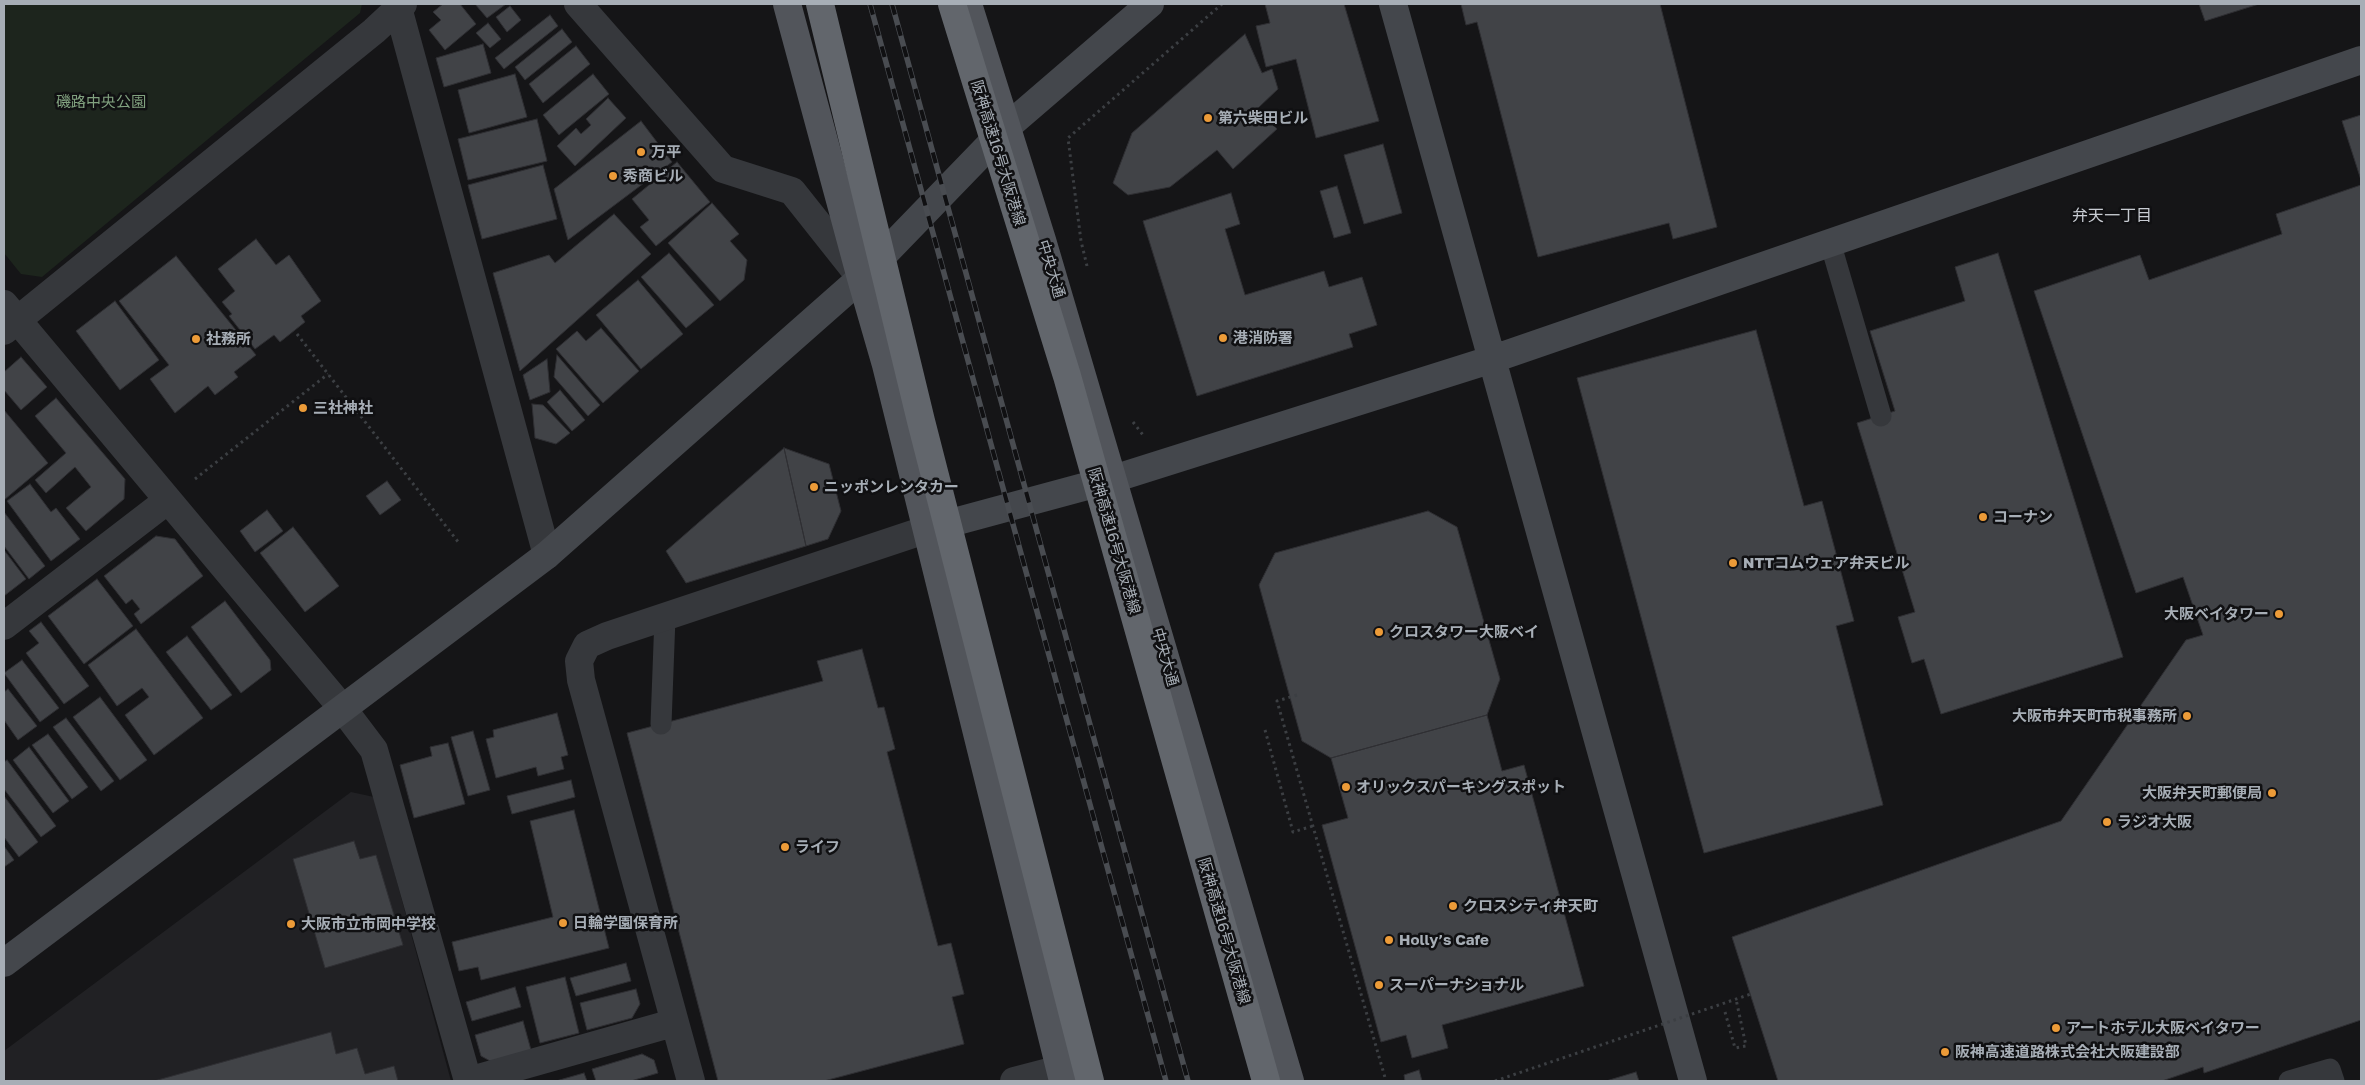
<!DOCTYPE html>
<meta charset="utf-8">
<style>
body{margin:0}
#map{position:relative;width:2365px;height:1085px;overflow:hidden;background:#151517;font-family:"Golos Text",sans-serif}
canvas{display:block}
.frame{position:absolute;inset:0;border:5px solid #a7aeb6;pointer-events:none}
</style>
<div id="map">
<canvas width="2365" height="1085"></canvas>
<div class="frame"></div>
</div>
<script>
const ctx = document.querySelector('canvas').getContext('2d');
ctx.lineJoin = 'round';
function fill(path, color) {
  ctx.fillStyle = color;
  ctx.fill(path, 'evenodd');
}
function toPath(rows) {
  const path = new Path2D();
  for (const r of rows) {
    path.moveTo(r[0], r[1]);
    for (let i = 2; i < r.length; i += 2) path.lineTo(r[i], r[i + 1]);
  }
  return path;
}
function strokePath(path, color, width, dash) {
  ctx.strokeStyle = color;
  ctx.lineWidth = width;
  ctx.lineCap = dash ? 'butt' : 'round';
  ctx.setLineDash(dash || []);
  ctx.stroke(path);
}
function drawText(font, color, halo, rows, align = 'center') {
  ctx.font = font + ' "Golos Text","Noto Sans JP",sans-serif';
  ctx.lineWidth = 5;
  ctx.setLineDash([]);
  ctx.textBaseline = 'middle';
  ctx.strokeStyle = halo;
  ctx.fillStyle = color;
  for (const [text, x, y, turn = 0] of rows) {
    ctx.save();
    ctx.translate(x, y);
    ctx.rotate((+turn || 0) * Math.PI / 180);
    ctx.textAlign = isNaN(turn) ? turn : align;
    if (halo) ctx.strokeText(text, 0, 0);
    ctx.fillText(text, 0, 0);
    ctx.restore();
  }
}
fill(toPath([
 [351,792,374,797,451,1081,4,1081,4,1051]
]), '#212124');
fill(toPath([
 [4,4,362,4,360,13,42,277,21,274,4,253]
]), '#1d251d');
const building = toPath([
 [443,4,460,4,476,24,445,50,429,30,441,20,433,12,443,4],
 [475,4,506,4,487,18,475,4],
 [1265,4,1344,4,1379,121,1316,138,1296,59,1266,67,1256,26,1270,23,1265,4],
 [1461,4,1660,4,1717,227,1673,239,1669,223,1538,257,1477,22,1466,25,1461,4],
 [2199,4,2259,4,2205,21,2199,4],
 [510,6,521,20,507,32,496,17,510,6],
 [550,15,558,26,504,69,495,58,550,15],
 [488,23,501,39,490,48,476,33,488,23],
 [562,29,572,42,525,80,515,67,562,29],
 [1245,34,1262,73,1272,69,1278,89,1258,108,1277,129,1233,169,1217,150,1170,187,1128,195,1113,183,1132,133,1245,34],
 [483,44,491,73,444,87,436,58,483,44],
 [576,46,590,64,543,103,529,84,576,46],
 [515,74,527,117,469,133,458,90,515,74],
 [593,74,609,94,559,135,543,115,593,74],
 [608,98,626,118,575,166,557,146,576,128,581,134,591,125,586,119,608,98],
 [2361,115,2361,180,2342,121,2361,115],
 [537,119,547,161,468,180,458,139,537,119],
 [641,121,672,162,568,240,554,189,641,121],
 [1383,144,1402,213,1364,224,1344,155,1383,144],
 [677,162,710,202,656,246,640,227,649,220,632,199,677,162],
 [543,165,557,219,482,239,468,185,543,165],
 [2361,185,2361,1020,2204,1073,2203,1067,2162,1081,1778,1081,1732,937,2061,821,2186,640,2203,635,2183,577,2136,593,2034,291,2140,255,2149,280,2282,234,2276,214,2361,185],
 [1337,186,1351,233,1334,238,1320,191,1337,186],
 [1231,193,1240,224,1225,229,1245,295,1324,271,1329,287,1362,277,1377,325,1349,334,1353,347,1197,396,1143,221,1231,193],
 [712,203,739,234,730,241,747,260,744,280,720,301,668,243,712,203],
 [614,214,651,254,520,371,493,273,549,255,555,263,614,214],
 [256,239,276,265,289,255,321,301,301,316,305,322,280,342,274,335,255,349,229,316,232,314,222,302,235,291,218,269,256,239],
 [669,253,714,305,686,328,641,277,669,253],
 [1998,253,2123,657,1941,714,1924,659,1912,663,1898,617,1915,612,1857,423,1895,411,1870,331,1965,301,1955,267,1998,253],
 [176,256,256,355,234,372,238,377,215,395,208,386,175,413,150,379,169,365,119,301,176,256],
 [638,280,683,334,641,369,596,315,638,280],
 [115,301,159,360,120,390,76,331,115,301],
 [601,328,639,371,603,403,556,349,577,331,586,341,601,328],
 [1756,330,1804,506,1822,501,1854,621,1836,626,1883,805,1704,853,1577,378,1756,330],
 [557,355,600,405,588,416,554,377,557,355],
 [21,357,47,387,21,410,4,390,4,372,21,357],
 [547,359,550,392,530,400,523,375,547,359],
 [560,390,585,420,572,431,547,402,560,390],
 [56,398,125,479,124,499,86,531,66,508,91,487,75,467,46,493,35,480,66,453,35,416,56,398],
 [532,404,543,405,570,433,556,444,535,438,532,404],
 [4,410,48,463,4,500,4,410],
 [784,448,806,546,686,583,666,551,784,448],
 [784,448,829,464,841,511,828,539,806,546,784,448],
 [387,481,401,500,380,515,366,496,387,481],
 [30,484,51,512,56,508,80,539,51,561,7,501,30,484],
 [267,510,283,531,255,552,240,531,267,510],
 [1428,511,1457,527,1500,679,1487,715,1331,758,1302,741,1259,585,1275,553,1428,511],
 [4,512,45,566,29,579,4,546,4,512],
 [293,527,339,586,305,612,260,553,293,527],
 [156,536,175,539,203,576,141,624,134,614,140,609,132,599,126,604,104,576,156,536],
 [4,550,26,579,4,596,4,550],
 [97,579,133,626,84,664,48,616,97,579],
 [225,601,270,660,271,670,241,693,191,627,225,601],
 [41,622,89,686,64,704,26,653,39,643,29,631,41,622],
 [136,629,203,718,154,755,125,715,149,697,142,688,117,706,88,665,136,629],
 [187,636,232,695,211,710,166,652,187,636],
 [862,649,878,708,884,707,895,749,887,752,938,946,951,943,964,994,952,997,964,1044,824,1081,718,1081,627,733,823,681,817,661,862,649],
 [22,660,59,708,40,722,4,673,22,660],
 [8,689,37,726,18,740,4,720,4,692,8,689],
 [100,697,147,760,120,780,73,717,100,697],
 [557,713,568,755,561,757,564,769,538,776,536,767,496,778,486,739,494,737,493,730,557,713],
 [1487,715,1502,771,1524,765,1584,986,1442,1025,1448,1048,1412,1058,1406,1035,1381,1042,1322,825,1348,818,1331,758,1487,715],
 [66,718,114,781,101,791,53,727,66,718],
 [473,731,490,790,468,796,451,737,473,731],
 [48,734,88,787,72,799,32,745,48,734],
 [448,743,465,804,414,818,400,765,432,756,430,747,448,743],
 [29,747,69,801,53,813,13,760,29,747],
 [7,760,56,826,41,837,4,789,4,762,7,760],
 [571,780,575,797,512,814,507,796,571,780],
 [4,796,38,842,19,857,4,837,4,796],
 [574,810,609,948,481,980,478,967,459,971,452,942,553,917,530,821,574,810],
 [354,841,360,859,376,855,403,945,325,968,293,859,354,841],
 [4,846,14,860,4,867,4,846],
 [626,963,631,981,576,996,570,978,626,963],
 [565,977,579,1033,540,1043,526,987,565,977],
 [515,987,521,1007,472,1021,466,1002,515,987],
 [636,989,640,1004,632,1018,587,1030,580,1003,636,989],
 [523,1021,531,1050,492,1062,481,1056,475,1035,523,1021],
 [331,1032,336,1054,357,1048,365,1074,394,1066,398,1081,154,1081,331,1032],
 [642,1054,654,1060,658,1073,631,1081,596,1081,592,1069,642,1054],
 [1419,1070,1422,1081,1405,1081,1404,1075,1419,1070],
 [1636,1072,1639,1081,1606,1081,1636,1072],
 [584,1073,587,1081,556,1081,584,1073]
]);
fill(building, '#414347');
strokePath(building, '#2f2f33', 1);
strokePath(toPath([
 [1087,266,1081,241,1068,138,1222,4],
 [297,334,459,543],
 [1133,422,1143,435],
 [195,479,328,374],
 [1297,695,1277,701,1386,1081],
 [1265,730,1293,832,1313,826],
 [1725,1012,1735,1048,1746,1046,1736,999]
]), '#3c3f43', 3, [2.5, 4]);
strokePath(toPath([
 [1830,242,1881,416],
 [661,724,665,617],
 [2289,1081,2330,1069,2334,1081]
]), '#36383c', 21);
strokePath(toPath([
 [397,4,547,555],
 [578,4,723,169,792,191,861,278],
 [4,304,343,709,374,750,468,1081,673,1023],
 [4,331,374,31,403,4],
 [4,626,168,500],
 [691,1081,581,680,579,661,587,645,607,636,928,529],
 [1014,1081,1060,1069]
]), '#36383c', 28);
strokePath(toPath([
 [1393,4,1693,1081],
 [928,529,1113,479,1493,359,2361,60],
 [4,963,547,555,861,278,1007,127,1150,4]
]), '#44474c', 28);
strokePath(toPath([
 [787,4,861,278,886,365,1063,1081],
 [968,4,1042,240,1290,1081]
]), '#52555b', 28);
const rail = toPath([
 [870,4,1166,1081],
 [892,4,1188,1081]
]);
strokePath(rail, '#494c51', 5.5);
strokePath(rail, '#101012', 4, [11]);
strokePath(toPath([
 [1495,1081,1751,994]
]), '#3c3f43', 3, [2.5, 4]);
strokePath(toPath([
 [820,4,921,421,1090,1081],
 [952,4,1067,376,1266,1081]
]), '#62666c', 28);
for (const [x, y, r, color] of [
 [1208,118,5,"#ec9b38"],
 [641,152,5,"#ec9b38"],
 [613,176,5,"#ec9b38"],
 [1223,338,5,"#ec9b38"],
 [196,339,5,"#ec9b38"],
 [303,408,5,"#ec9b38"],
 [814,487,5,"#ec9b38"],
 [1983,517,5,"#ec9b38"],
 [1733,563,5,"#ec9b38"],
 [2279,614,5,"#ec9b38"],
 [1379,632,5,"#ec9b38"],
 [2187,716,5,"#ec9b38"],
 [1346,787,5,"#ec9b38"],
 [2272,793,5,"#ec9b38"],
 [2107,822,5,"#ec9b38"],
 [785,847,5,"#ec9b38"],
 [1453,906,5,"#ec9b38"],
 [563,923,5,"#ec9b38"],
 [291,924,5,"#ec9b38"],
 [1389,940,5,"#ec9b38"],
 [1379,985,5,"#ec9b38"],
 [2056,1028,5,"#ec9b38"],
 [1945,1052,5,"#ec9b38"]
]) {
  const dot = new Path2D();
  dot.arc(x, y, r, 0, 2 * Math.PI);
  ctx.fillStyle = color;
  ctx.fill(dot);
  strokePath(dot, '#101012', 2);
}
drawText('15px', '#81a17f', '#101012', [
 ["磯路中央公園",101,102]
]);
drawText('bold 15px', '#a7aeb6', '#101012', [
 ["第六柴田ビル",1218,118],
 ["万平",651,152],
 ["秀商ビル",623,176],
 ["港消防署",1233,338],
 ["社務所",206,339],
 ["三社神社",313,408],
 ["ニッポンレンタカー",824,487],
 ["コーナン",1993,517],
 ["NTTコムウェア弁天ビル",1743,563],
 ["大阪ベイタワー",2269,614,"right"],
 ["クロスタワー大阪ベイ",1389,632],
 ["大阪市弁天町市税事務所",2177,716,"right"],
 ["オリックスパーキングスポット",1356,787],
 ["大阪弁天町郵便局",2262,793,"right"],
 ["ラジオ大阪",2117,822],
 ["ライフ",795,847],
 ["クロスシティ弁天町",1463,906],
 ["日輪学園保育所",573,923],
 ["大阪市立市岡中学校",301,924],
 ["Holly’s Cafe",1399,940],
 ["スーパーナショナル",1389,985],
 ["アートホテル大阪ベイタワー",2066,1028],
 ["阪神高速道路株式会社大阪建設部",1955,1052]
], 'left');
drawText('15px', '#a7aeb6', '#101012', [
 ["阪神高速16号大阪港線",998,153,73],
 ["中央大通",1051,269,73],
 ["阪神高速16号大阪港線",1114,541,74],
 ["中央大通",1165,657,74],
 ["阪神高速16号大阪港線",1224,931,74]
]);
drawText('16px', '#c8ccd3', '#101012', [
 ["弁天一丁目",2112,216]
]);
</script>
